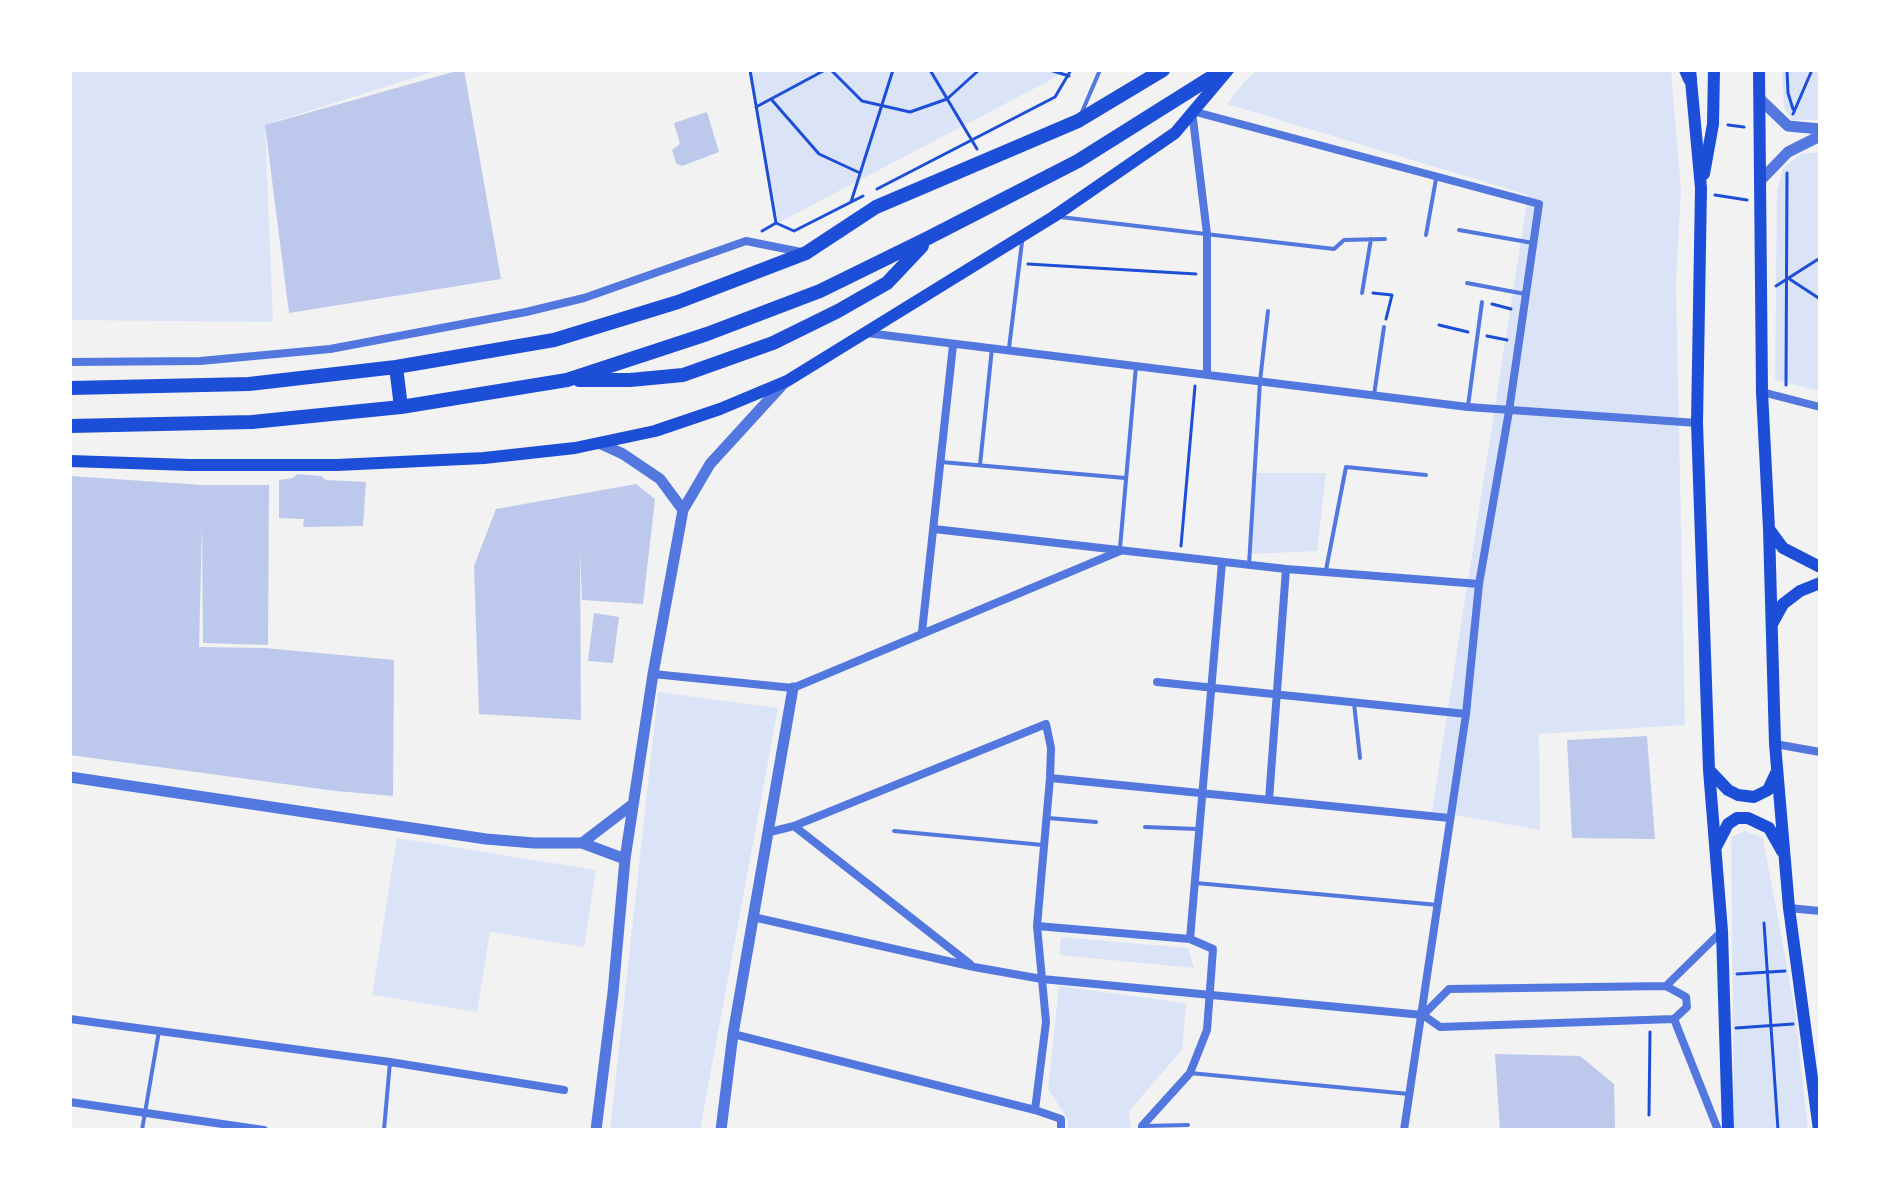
<!DOCTYPE html>
<style>
body{margin:0}
#map{position:relative;width:1890px;height:1200px;overflow:hidden;background:#f2f2f2;font-family:Karla,sans-serif}
canvas{display:block}
.frame{position:absolute;inset:0;border:72px solid #fff;pointer-events:none}
</style>
<div id="map">
<canvas width="1890" height="1200"></canvas>
<div class="frame"></div>
</div>
<script>
const ctx = document.querySelector('canvas').getContext('2d');
ctx.lineJoin = 'round';
function fill(path, color) {
  ctx.fillStyle = color;
  ctx.fill(path, 'evenodd');
}
function toPath(rows) {
  const path = new Path2D();
  for (const r of rows) {
    path.moveTo(r[0], r[1]);
    for (let i = 2; i < r.length; i += 2) path.lineTo(r[i], r[i + 1]);
  }
  return path;
}
function strokePath(path, color, width, dash) {
  ctx.strokeStyle = color;
  ctx.lineWidth = width;
  ctx.lineCap = dash ? 'butt' : 'round';
  ctx.setLineDash(dash || []);
  ctx.stroke(path);
}
fill(toPath([
 [70,70,438,70,265,125,273,322,70,320],
 [748,70,1058,70,1060,75,778,223],
 [1257,70,1671,70,1681,190,1676,284,1685,725,1539,734,1540,830,1432,811,1528,195,1227,104,1244,82],
 [1782,70,1820,70,1820,120,1792,120,1784,108],
 [1820,152,1820,391,1775,380,1777,191,1783,168,1801,154],
 [1257,473,1326,473,1317,551,1250,554],
 [658,692,778,708,700,1130,610,1130],
 [1745,831,1763,838,1795,1010,1808,1130,1734,1130,1731,837],
 [397,838,596,870,584,947,490,932,477,1012,372,995],
 [1061,937,1188,948,1194,968,1059,955],
 [1059,986,1186,1003,1182,1050,1129,1111,1131,1130,1068,1130,1068,1119,1048,1089]
]), '#dbe4f7');
fill(toPath([
 [460,70,464,70,501,279,289,313,265,125],
 [707,112,719,152,682,166,676,163,672,150,680,144,674,123],
 [297,474,321,476,326,480,366,482,363,526,303,527,304,519,279,518,279,480,293,478],
 [70,476,203,485,269,485,268,645,203,643,202,524,199,647,265,648,394,660,393,796,336,791,70,755],
 [636,484,655,499,643,604,582,600,580,552,581,720,479,714,474,566,496,509],
 [594,613,619,617,613,663,588,661],
 [1647,736,1655,839,1572,838,1567,740],
 [1495,1054,1580,1056,1614,1084,1615,1130,1500,1130]
]), '#bdc9ec');
strokePath(toPath([
 [750,70,776,223,794,231,863,196],
 [831,70,862,101,910,112,947,99,979,70],
 [930,70,977,149],
 [1050,70,1069,76],
 [1787,70,1788,93,1793,109],
 [771,99,819,154,860,173],
 [756,107,825,70],
 [1793,114,1812,70],
 [1728,125,1744,127],
 [877,189,1055,97,1071,70],
 [1715,195,1747,200],
 [851,202,893,70],
 [762,231,776,223],
 [1028,264,1196,274],
 [1788,278,1820,299],
 [1776,286,1820,258],
 [1373,293,1392,295,1386,319],
 [1492,304,1511,309],
 [1439,325,1468,332],
 [1487,336,1507,340],
 [1786,385,1787,173],
 [1181,546,1195,386],
 [1764,923,1778,1130],
 [1737,974,1785,971],
 [1736,1028,1793,1024],
 [1649,1115,1650,1032]
]), '#1d4ed8', 3);
strokePath(toPath([
 [1082,112,1100,70],
 [1060,217,1334,249,1344,240,1385,239],
 [1459,230,1533,243],
 [1426,235,1436,179],
 [1467,283,1525,294],
 [1362,293,1371,239],
 [1009,348,1022,242],
 [1374,395,1384,327],
 [1468,406,1482,302],
 [941,462,1125,478],
 [980,465,992,348],
 [1120,548,1136,366],
 [1249,565,1260,381,1268,311],
 [1326,570,1346,467,1426,475],
 [1354,703,1360,758],
 [1048,818,1096,822],
 [1145,827,1197,829],
 [894,831,1043,845],
 [1196,883,1438,905],
 [1190,1073,1409,1094],
 [1142,1126,1188,1125],
 [142,1130,159,1031],
 [384,1130,390,1062]
]), '#5277de', 4);
strokePath(toPath([
 [867,333,1468,407,1697,423],
 [70,362,200,361,330,349,526,312,584,298,746,241,801,252],
 [1207,375,1207,234,1192,111,1539,204,1509,411,1479,584,1466,714,1404,1130],
 [1762,392,1820,407],
 [934,529,1286,569,1479,584],
 [922,632,953,345],
 [653,674,793,688,1120,551],
 [1157,682,1466,714],
 [1775,744,1820,752],
 [1050,778,1450,818],
 [1269,800,1286,569],
 [794,826,970,964],
 [770,832,794,826,1046,724,1051,748,1050,778,1037,926,1046,1022,1035,1110],
 [1789,908,1820,911],
 [753,917,974,967,1042,979,1423,1015,1440,1027,1674,1019],
 [1037,926,1190,939,1213,949,1207,1030,1190,1073,1142,1126,1142,1130],
 [1190,939,1222,562],
 [1666,986,1722,931],
 [1666,986,1686,997,1687,1007,1674,1019],
 [1423,1015,1449,989,1666,986],
 [70,1019,390,1062,564,1090],
 [1674,1019,1718,1130],
 [733,1034,1035,1110,1061,1119,1061,1130],
 [70,1102,264,1130]
]), '#5277de', 8);
strokePath(toPath([
 [1760,99,1788,126,1820,129],
 [1760,181,1788,152,1820,136],
 [599,443,623,454,660,479,683,510],
 [70,777,486,839,534,843,582,843,625,859],
 [582,843,633,804],
 [596,1130,613,993,625,859,653,674,683,510,710,464,785,382],
 [721,1130,733,1034,793,688]
]), '#5277de', 11);
strokePath(toPath([
 [1690,70,1701,188,1697,423,1709,770,1722,931,1728,1130],
 [1759,70,1762,392,1769,529,1775,744,1789,908,1819,1130],
 [1704,174,1713,124,1714,70],
 [70,461,189,465,337,465,484,458,575,448,655,431,720,409,787,381,1053,217,1175,133,1228,70],
 [1769,529,1783,548,1820,567],
 [1772,624,1783,604,1800,591,1820,583],
 [1709,770,1728,790,1738,795,1754,797,1768,790,1776,773],
 [1716,847,1728,824,1737,818,1748,818,1769,828,1782,851]
]), '#1d4ed8', 12);
strokePath(toPath([
 [1686,70,1690,79],
 [396,367,401,407],
 [579,380,630,380,683,375,773,343,838,311,887,283,922,246],
 [70,388,249,384,396,367,554,340,678,302,806,253,876,207,1078,121,1163,70],
 [70,426,252,422,401,407,567,380,707,334,820,291,928,238,1078,161,1223,70]
]), '#1d4ed8', 14);
</script>
